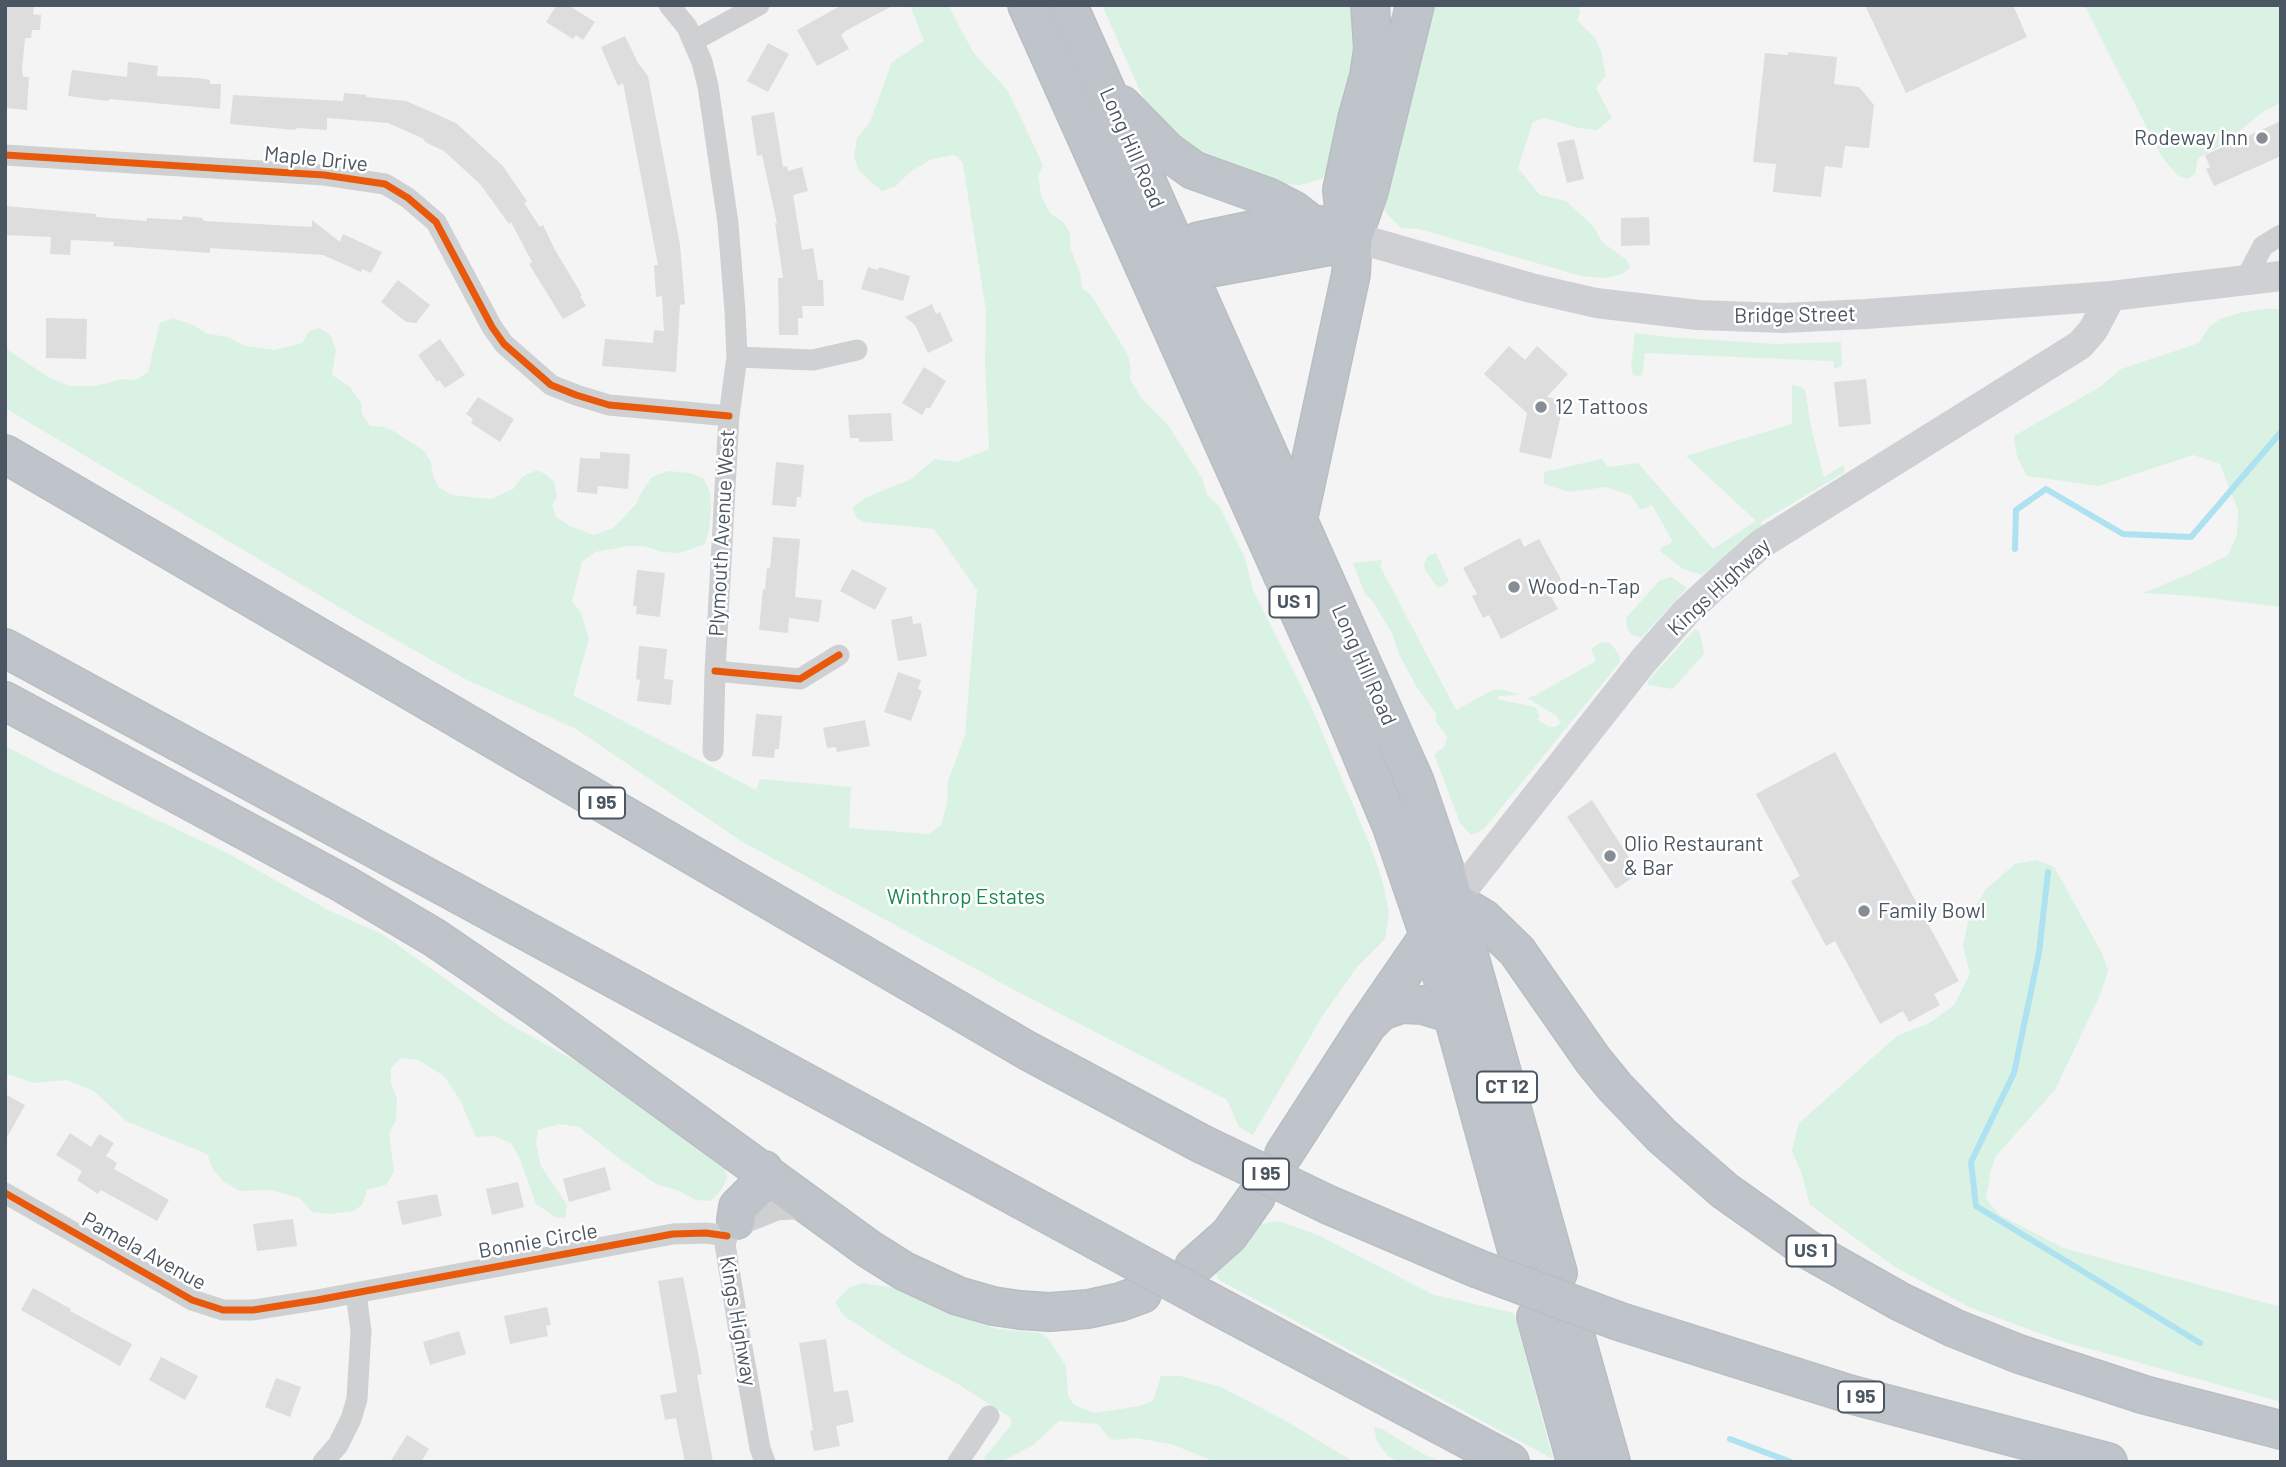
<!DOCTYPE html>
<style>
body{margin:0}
#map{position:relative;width:2286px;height:1467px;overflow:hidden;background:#f4f4f4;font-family:Barlow,sans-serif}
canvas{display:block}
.frame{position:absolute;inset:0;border:7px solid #4a5661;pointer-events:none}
</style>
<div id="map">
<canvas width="2286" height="1467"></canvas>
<div class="frame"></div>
</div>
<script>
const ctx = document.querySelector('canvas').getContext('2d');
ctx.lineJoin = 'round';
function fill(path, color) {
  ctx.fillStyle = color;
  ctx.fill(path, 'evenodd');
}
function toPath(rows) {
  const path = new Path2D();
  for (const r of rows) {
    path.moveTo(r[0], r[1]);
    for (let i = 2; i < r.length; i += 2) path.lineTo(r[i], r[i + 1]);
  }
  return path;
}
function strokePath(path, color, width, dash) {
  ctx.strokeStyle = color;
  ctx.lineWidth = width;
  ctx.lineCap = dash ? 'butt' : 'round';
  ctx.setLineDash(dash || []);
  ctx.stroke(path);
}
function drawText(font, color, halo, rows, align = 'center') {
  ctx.font = font + ' Barlow,sans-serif';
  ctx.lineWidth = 5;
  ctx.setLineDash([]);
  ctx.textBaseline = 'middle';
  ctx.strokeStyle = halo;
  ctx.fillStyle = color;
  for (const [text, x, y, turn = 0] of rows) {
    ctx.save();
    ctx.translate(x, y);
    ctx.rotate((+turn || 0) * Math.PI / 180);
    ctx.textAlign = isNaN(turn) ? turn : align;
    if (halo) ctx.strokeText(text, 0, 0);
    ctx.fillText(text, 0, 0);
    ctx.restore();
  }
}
fill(toPath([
 [910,5,948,5,973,52,1008,91,1043,165,1038,176,1041,195,1050,213,1063,222,1070,233,1070,247,1080,273,1082,288,1091,295,1128,355,1131,369,1130,379,1142,399,1168,425,1202,478,1207,495,1220,507,1245,558,1253,590,1311,706,1372,850,1383,883,1389,912,1385,939,1357,967,1323,1015,1253,1135,1239,1127,1227,1100,1018,992,741,841,576,729,465,679,366,623,5,408,5,348,48,377,69,386,95,386,123,379,136,380,148,372,160,323,173,318,193,325,208,334,228,337,245,346,274,350,302,343,309,331,320,328,331,336,336,350,332,375,350,387,361,403,362,414,370,426,385,427,395,432,424,451,431,462,432,472,438,487,452,495,491,499,513,489,522,477,537,470,547,475,554,482,557,496,552,506,556,517,570,526,594,535,613,528,623,518,636,504,642,491,652,477,668,471,689,473,703,478,710,492,711,505,709,531,705,544,680,553,662,552,644,546,629,546,595,552,582,562,572,601,581,613,589,639,573,695,756,790,760,779,851,787,849,828,929,834,941,825,947,804,948,781,965,735,977,590,934,529,864,522,857,518,852,508,865,498,911,479,935,459,957,462,989,449,985,361,986,311,963,164,958,157,952,155,930,160,910,172,896,186,882,191,859,171,854,157,857,138,870,122,892,62,924,41],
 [1102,5,1353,5,1357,41,1333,157,1322,179,1300,185,1271,183,1208,164,1153,120],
 [1427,5,1577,5,1580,12,1577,20,1595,38,1601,51,1606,75,1596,88,1612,118,1597,130,1579,128,1545,118,1533,122,1518,168,1540,195,1566,201,1593,226,1602,242,1627,260,1630,267,1623,274,1605,278,1581,276,1419,229,1401,228,1386,213,1382,205],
 [2084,5,2281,5,2281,103,2264,111,2224,144,2198,158,2195,174,2187,179,2177,175,2162,157],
 [2265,309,2281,309,2281,607,2192,596,2143,593,2199,570,2228,555,2237,535,2238,510,2220,464,2193,455,2099,486,2027,476,2017,457,2014,436,2100,387,2121,369,2199,343,2209,327,2220,319,2243,312],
 [1635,333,1669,337,1776,344,1841,342,1842,366,1834,369,1834,362,1829,361,1645,353,1642,375,1639,376,1633,375,1631,367],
 [1792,385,1801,387,1805,390,1812,432,1824,477,1843,465,1845,472,1761,522,1763,525,1702,575,1683,569,1660,551,1661,548,1673,542,1652,505,1641,510,1630,495,1606,487,1569,492,1544,484,1544,472,1602,459,1608,467,1638,463,1713,549,1756,521,1686,456,1792,424],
 [1436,553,1449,582,1438,588,1425,570,1424,564,1428,556],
 [1382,560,1380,566,1456,710,1493,690,1505,690,1519,695,1500,696,1496,699,1535,707,1540,716,1537,719,1549,727,1555,727,1560,724,1558,717,1527,698,1534,696,1596,661,1591,649,1601,642,1610,643,1619,654,1620,662,1497,813,1484,829,1471,835,1460,823,1434,754,1444,747,1447,737,1436,722,1436,714,1416,686,1399,654,1392,633,1372,600,1365,594,1353,563],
 [1671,577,1687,588,1641,638,1632,635,1627,629,1626,618,1659,581],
 [1695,629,1700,632,1704,654,1673,689,1648,685,1648,681],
 [5,746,53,771,229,854,330,911,382,934,506,1022,579,1063,664,1125,689,1137,725,1168,727,1178,722,1189,711,1201,696,1200,677,1190,658,1185,621,1160,579,1127,559,1124,538,1130,536,1144,541,1166,567,1205,565,1218,557,1218,536,1204,519,1157,511,1143,493,1136,476,1137,460,1100,444,1076,418,1060,401,1058,391,1068,391,1084,397,1098,396,1120,389,1133,394,1172,386,1185,367,1190,362,1205,353,1211,330,1214,312,1212,300,1198,270,1190,240,1191,224,1182,213,1169,207,1154,126,1121,94,1091,67,1080,33,1083,5,1073],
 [2036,860,2054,867,2102,953,2108,970,2101,993,2055,1090,1996,1156,1991,1169,1986,1199,2000,1215,2063,1248,2281,1307,2281,1402,2061,1341,1971,1308,1895,1267,1810,1205,1801,1172,1792,1151,1799,1123,1898,1035,1928,1024,1954,1005,1970,973,1963,946,1969,917,1986,889,2015,864],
 [1278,1221,1318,1235,1434,1295,1514,1313,1553,1459,1219,1280,1216,1273,1218,1268,1257,1225],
 [863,1283,894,1288,963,1318,997,1329,1040,1333,1048,1338,1066,1366,1068,1396,1074,1405,1095,1413,1139,1406,1153,1401,1161,1376,1180,1376,1221,1387,1286,1421,1354,1462,1216,1462,1171,1444,1136,1438,1116,1440,1109,1438,1098,1424,1059,1421,1033,1445,1001,1462,981,1462,1011,1425,1011,1418,958,1384,907,1357,844,1316,835,1302,850,1287],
 [1374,1427,1382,1429,1423,1454,1442,1462,1398,1462,1387,1455,1377,1441]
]), '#d9f2e3');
strokePath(toPath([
 [2015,549,2016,510,2046,489,2123,534,2191,537,2281,432],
 [2048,872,2039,953,2014,1073,1971,1162,1976,1206,2200,1343],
 [1730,1439,1791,1462]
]), '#aee2f0', 6);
fill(toPath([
 [7,5,34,7,33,14,41,15,40,30,32,30,31,38,25,38,22,69,23,77,29,77,27,110,5,108],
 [557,5,568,5,595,22,583,40,576,35,573,39,546,22],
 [842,5,894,5,847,30,841,35,849,49,817,66,797,30],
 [1865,5,2013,5,2027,37,1906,93],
 [625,36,638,63,648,76,680,245,685,304,680,305,676,372,602,366,605,339,653,343,654,330,664,331,662,296,656,297,654,265,658,265,623,83,618,86,601,47],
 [768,43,789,54,768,92,747,81],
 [1788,52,1837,57,1834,84,1859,87,1874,105,1869,148,1845,146,1842,168,1825,166,1821,197,1773,192,1776,164,1753,162,1765,53,1788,55],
 [128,62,158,66,157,76,198,78,210,80,210,84,221,84,220,109,109,99,109,101,68,96,72,70,127,77],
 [344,93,366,95,366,97,406,101,456,123,502,165,527,201,524,203,540,227,543,225,555,250,582,295,580,296,586,306,563,319,529,264,532,262,511,222,509,224,480,184,444,151,425,142,424,139,388,123,327,118,327,130,297,128,295,130,230,124,233,95,343,101],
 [774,112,783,167,787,166,788,171,802,167,808,191,793,195,802,250,813,248,818,280,823,280,824,306,802,306,803,318,798,318,798,335,779,335,778,278,783,278,775,223,777,223,762,155,757,156,751,116],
 [2281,121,2281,156,2214,186,2206,169,2210,167,2205,155],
 [1574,139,1584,179,1567,183,1557,143],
 [5,206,96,214,96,217,147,221,147,218,182,220,183,216,202,218,204,221,312,227,312,220,340,242,343,234,382,252,371,273,362,269,361,272,323,255,256,251,210,248,210,253,113,246,114,242,71,240,70,255,50,254,51,237,5,235],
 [1649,217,1650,245,1621,246,1621,218],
 [868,267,878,270,879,267,910,276,903,301,861,289],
 [398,280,430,305,416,323,406,322,381,302],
 [932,304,936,314,940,312,953,341,928,353,915,325,905,317],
 [46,318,87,319,86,359,46,358],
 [440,339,465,375,445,388,439,380,437,382,418,355],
 [1509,346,1525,360,1537,346,1568,374,1547,397,1564,401,1551,459,1519,452,1527,413,1484,374],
 [924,367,946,381,930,408,926,408,922,415,902,403],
 [1866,379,1871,424,1839,427,1834,382],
 [478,397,514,419,500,442,471,423,473,419,466,414],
 [891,413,893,441,859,442,859,438,850,438,848,415],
 [600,452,630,454,628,489,598,486,597,494,577,492,580,458,600,459],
 [776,462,804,465,801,497,797,497,796,507,772,505],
 [773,537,800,539,795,597,822,600,819,622,789,618,788,633,759,630,763,589,765,590,767,568,770,568],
 [1520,538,1524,547,1539,539,1563,583,1548,591,1558,609,1501,639,1489,615,1483,618,1472,596,1477,594,1463,568],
 [852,569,887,588,875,610,840,591],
 [637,570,665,573,660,617,636,614,637,606,633,606],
 [912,616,913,624,921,623,927,656,898,661,891,620],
 [639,646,667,649,664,679,673,680,671,705,637,701,640,680,636,679],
 [898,672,921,680,918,689,922,691,911,721,884,712],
 [756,714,782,716,779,749,775,749,774,758,752,756],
 [865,720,870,746,837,752,836,747,827,748,823,728],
 [1835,752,1959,981,1934,994,1940,1005,1909,1022,1903,1011,1880,1024,1835,941,1826,946,1791,881,1800,876,1756,794],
 [1592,800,1639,873,1616,889,1567,817],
 [5,1094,25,1105,5,1141],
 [70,1133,91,1147,99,1134,114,1143,106,1156,117,1163,114,1169,169,1200,157,1221,101,1190,98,1194,77,1180,82,1171,56,1155],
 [605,1167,611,1190,569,1202,563,1179],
 [518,1182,524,1207,492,1215,486,1189],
 [437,1194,442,1216,402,1225,397,1201],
 [293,1219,297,1246,257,1251,253,1224],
 [683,1277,702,1374,697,1375,713,1462,685,1462,676,1418,665,1420,660,1395,677,1392,658,1281],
 [33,1288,71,1309,70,1311,132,1344,120,1366,21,1310],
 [547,1307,551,1325,546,1326,548,1336,510,1344,504,1316],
 [459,1331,466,1354,430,1365,423,1342],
 [826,1339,834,1392,848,1390,854,1422,836,1426,840,1446,814,1451,810,1431,813,1430,799,1343],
 [161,1357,198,1376,185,1400,149,1380],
 [276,1378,301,1387,290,1417,265,1407],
 [407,1435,429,1449,421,1462,390,1462]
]), '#ddddde');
const highway = toPath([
 [1027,5,1337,696,1392,827,1439,965,1519,1258],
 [1068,5,1415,782,1447,876,1558,1273],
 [1122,105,1167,151,1193,170,1268,197,1293,210,1310,223],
 [1353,237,1345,218,1342,190,1357,119,1369,76,1373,49,1370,5],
 [1182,259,1193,267,1204,269,1330,246,1353,237],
 [1164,267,1182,259,1187,246,1199,241,1285,223,1298,222,1319,225],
 [5,454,1028,1051,1202,1144],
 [1298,520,1351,274,1353,237,1369,191,1415,5],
 [5,648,1101,1243],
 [5,701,344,884,435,938,539,1009,869,1249,904,1271,958,1296,993,1306,1020,1310,1050,1312,1088,1309,1120,1302,1142,1294],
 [1454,901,1484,919,1517,951,1593,1060,1615,1087,1662,1136,1725,1191,1807,1249,1899,1301,1954,1328,2019,1354,2145,1395,2281,1430],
 [1369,1023,1381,1011,1401,1004,1423,1005,1453,1014],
 [1284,1154,1366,1027,1439,921],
 [1329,1205,1476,1268],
 [736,1220,738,1207,757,1188,764,1170],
 [1194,1266,1229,1235,1256,1197],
 [1206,1300,1510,1462],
 [1536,1317,1576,1462],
 [1618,1321,1849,1394,2108,1462],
 [1574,1331,1611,1462]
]);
strokePath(highway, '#b9bec3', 40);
strokePath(toPath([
 [669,5,687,27,702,62,708,86,728,223,735,311,737,357,729,416,715,671,713,751],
 [693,41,759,5],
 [5,155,324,175,385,184,408,198,436,222,492,327,504,344,551,385,576,395,609,405,729,416],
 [2245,280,2263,246,2281,235],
 [737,357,813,360,857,350],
 [715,671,800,679,839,655],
 [5,1193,192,1300,223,1310,253,1310,317,1300,673,1234,706,1233,727,1236],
 [323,1462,338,1445,351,1419,357,1399,361,1331,356,1293],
 [765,1462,760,1448,738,1325,725,1244,730,1229,736,1220,747,1222,777,1210,809,1208],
 [958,1462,989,1416]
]), '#ced0d2', 21);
strokePath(toPath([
 [1353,237,1531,288,1596,303,1698,315,1783,318,1866,314,2111,296,2281,276],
 [1454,901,1644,660,1686,612,1727,574,1761,544,2080,345,2093,330,2111,296]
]), '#ced0d4', 30);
strokePath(highway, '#bec4c9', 37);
const highwayBridge = toPath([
 [1202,1144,1329,1205],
 [1101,1243,1206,1300],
 [1476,1268,1618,1321]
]);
strokePath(highwayBridge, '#b9bec3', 40, []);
strokePath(highwayBridge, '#bec4c9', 37);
strokePath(toPath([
 [5,155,324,175,385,184,408,198,436,222,492,327,504,344,551,385,576,395,609,405,729,416],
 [715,671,800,679,839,655],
 [5,1193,192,1300,223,1310,253,1310,317,1300,673,1234,706,1233,727,1236]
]), '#e8590c', 7);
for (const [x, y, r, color] of [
 [2262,138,7,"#868d94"],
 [1541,407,7,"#868d94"],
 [1514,587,7,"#868d94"],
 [1610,856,7,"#868d94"],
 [1864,911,7,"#868d94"]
]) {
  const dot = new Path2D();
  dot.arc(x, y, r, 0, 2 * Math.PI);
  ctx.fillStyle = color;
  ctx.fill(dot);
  strokePath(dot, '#fff', 2.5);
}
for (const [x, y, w] of [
 [1294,602,49],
 [602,803,46],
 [1507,1087,60],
 [1266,1174,46],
 [1811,1251,49],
 [1861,1397,46]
]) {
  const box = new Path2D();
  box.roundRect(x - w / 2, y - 15.5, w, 31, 5);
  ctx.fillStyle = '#fff';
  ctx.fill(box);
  strokePath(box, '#4a5661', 2);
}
drawText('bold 19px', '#4a5661', null, [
 ["US 1",1294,602],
 ["I 95",602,803],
 ["CT 12",1507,1087],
 ["I 95",1266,1174],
 ["US 1",1811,1251],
 ["I 95",1861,1397]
]);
drawText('21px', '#4a5661', '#fff', [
 ["Rodeway Inn",2248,138,"right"],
 ["12 Tattoos",1555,407],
 ["Wood-n-Tap",1528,587],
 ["Olio Restaurant",1624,844],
 ["& Bar",1624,868],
 ["Family Bowl",1878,911]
], 'left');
drawText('21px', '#4a5661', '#fff', [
 ["Long Hill Road",1132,148,66],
 ["Maple Drive",316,159,6],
 ["Bridge Street",1795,315,-1],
 ["Plymouth Avenue West",722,533,-87],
 ["Kings Highway",1719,587,-43],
 ["Long Hill Road",1364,665,66],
 ["Bonnie Circle",538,1241,-10],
 ["Pamela Avenue",144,1251,29],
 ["Kings Highway",738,1321,80]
]);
drawText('21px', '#17864f', '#fff', [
 ["Winthrop Estates",966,897]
]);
</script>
